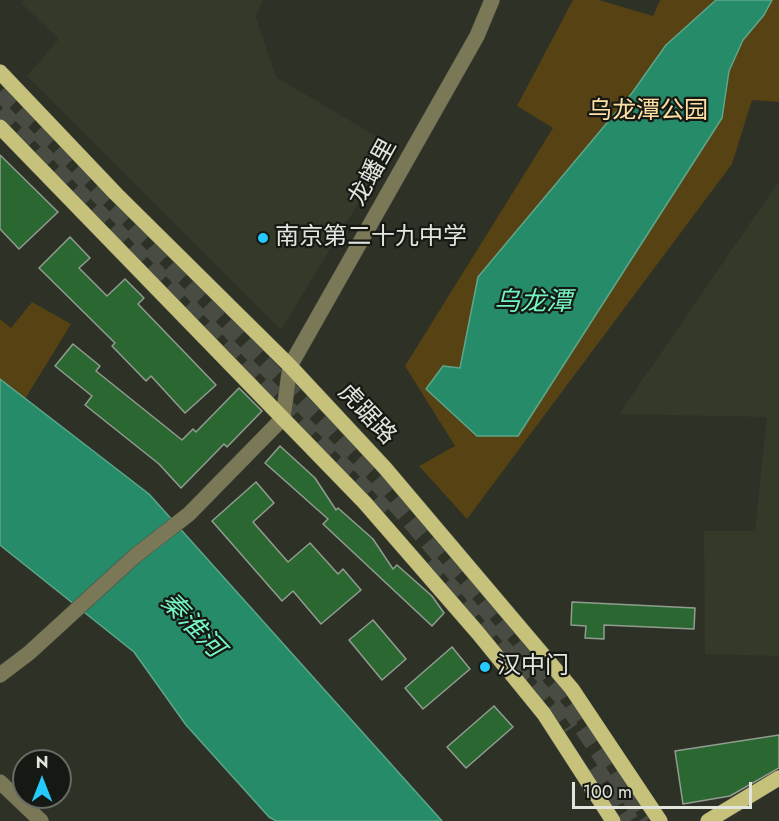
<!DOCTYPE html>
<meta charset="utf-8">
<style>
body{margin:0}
#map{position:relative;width:779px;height:821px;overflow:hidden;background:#2d3126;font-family:Jost,sans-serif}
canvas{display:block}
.north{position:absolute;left:12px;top:749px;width:60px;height:60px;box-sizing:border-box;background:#161813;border:2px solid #686a64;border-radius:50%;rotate:0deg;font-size:16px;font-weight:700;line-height:24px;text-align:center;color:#e2e5de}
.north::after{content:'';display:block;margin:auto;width:21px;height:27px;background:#25c9fe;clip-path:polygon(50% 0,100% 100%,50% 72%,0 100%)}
.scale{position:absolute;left:572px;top:782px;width:180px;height:27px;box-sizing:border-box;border:3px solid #e2e5de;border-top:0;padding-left:8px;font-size:18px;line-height:21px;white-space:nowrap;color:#e2e5de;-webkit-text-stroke:4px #161813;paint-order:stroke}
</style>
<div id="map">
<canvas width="779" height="821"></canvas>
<div class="north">N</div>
<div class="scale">100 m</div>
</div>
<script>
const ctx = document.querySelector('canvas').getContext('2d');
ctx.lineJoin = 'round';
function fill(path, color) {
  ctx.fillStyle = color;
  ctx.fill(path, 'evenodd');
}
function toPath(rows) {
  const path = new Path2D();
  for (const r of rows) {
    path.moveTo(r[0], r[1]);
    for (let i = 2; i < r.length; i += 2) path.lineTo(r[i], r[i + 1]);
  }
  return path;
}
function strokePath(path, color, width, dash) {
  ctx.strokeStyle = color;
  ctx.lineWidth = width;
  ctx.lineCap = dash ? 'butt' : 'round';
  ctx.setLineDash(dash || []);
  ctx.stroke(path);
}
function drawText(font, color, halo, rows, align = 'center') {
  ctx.font = font + ' Jost,"Noto Sans SC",sans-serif';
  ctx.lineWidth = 4.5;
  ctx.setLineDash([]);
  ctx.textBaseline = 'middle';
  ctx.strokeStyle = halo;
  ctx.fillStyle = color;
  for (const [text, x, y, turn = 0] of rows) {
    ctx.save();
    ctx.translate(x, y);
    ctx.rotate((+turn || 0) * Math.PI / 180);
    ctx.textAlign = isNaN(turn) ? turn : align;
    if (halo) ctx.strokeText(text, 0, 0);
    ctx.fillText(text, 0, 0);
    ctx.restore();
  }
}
fill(toPath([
 [24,0,263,0,256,17,276,77,393,146,281,330,27,76,59,39,21,3],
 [779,181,779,656,705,654,704,531,755,531,767,417,619,414]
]), '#333a29');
fill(toPath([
 [573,0,599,0,653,16,660,0,779,0,779,102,752,100,732,164,467,519,419,466,455,446,405,366,553,128,517,106],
 [32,302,71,324,25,399,0,379,0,319,11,328]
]), '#574213');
const water = toPath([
 [716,0,772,0,764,15,743,40,729,71,722,118,518,436,477,436,426,389,443,366,460,368,478,277,632,93,666,45,716,0],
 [0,379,149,494,442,821,276,821,269,817,186,725,134,652,0,545,0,379]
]);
fill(water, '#258b68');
strokePath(water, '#5ea68b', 1.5);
const building = toPath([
 [0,155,58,212,19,249,0,229,0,155],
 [70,237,90,258,79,268,107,296,125,279,144,298,138,304,216,385,185,413,151,376,146,381,112,346,115,343,39,268,70,237],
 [73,344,100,366,96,371,182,440,193,429,196,432,239,388,262,411,227,447,224,444,181,488,159,464,85,405,92,396,55,366,73,344],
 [280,446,315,478,336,510,338,508,373,539,393,569,397,565,432,596,444,613,432,626,323,524,328,519,265,463,280,446],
 [256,482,274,503,253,522,288,562,310,543,338,574,343,569,361,590,321,624,293,591,282,601,212,521,256,482],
 [572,602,695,608,694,629,604,625,604,639,585,638,586,626,571,625,572,602],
 [373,620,406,659,382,680,349,640,373,620],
 [452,647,470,669,423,709,405,688,452,647],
 [494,706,513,727,466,768,447,747,494,706],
 [779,735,779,768,730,796,683,804,675,751,779,735]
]);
fill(building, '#2b6730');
strokePath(building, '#929d92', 1.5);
strokePath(toPath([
 [0,92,372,476,563,698,646,821],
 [0,111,386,511],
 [429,562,561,716,570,729],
 [595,767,630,821]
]), '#484c42', 18, [18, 9]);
const minor = toPath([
 [0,675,29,653,135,556,189,514,283,418,290,366,477,36,492,0],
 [0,782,41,821]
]);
const major = toPath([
 [0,72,116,194,290,366,385,468,572,689,660,821],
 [0,127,365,503,478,633,544,714,613,821],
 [708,821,779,778]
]);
strokePath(minor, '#4a4e43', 16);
strokePath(major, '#4a4e43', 16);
strokePath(minor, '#7b7857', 15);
strokePath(major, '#c6c17b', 15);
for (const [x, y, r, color] of [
 [263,238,6,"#25c9fe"],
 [485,667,6,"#25c9fe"]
]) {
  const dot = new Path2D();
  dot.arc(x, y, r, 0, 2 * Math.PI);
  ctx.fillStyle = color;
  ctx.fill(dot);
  strokePath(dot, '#161813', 2);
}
drawText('24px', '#fee0a5', '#161813', [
 ["乌龙潭公园",648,112]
]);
drawText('24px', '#e2e5de', '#161813', [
 ["龙蟠里",374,173,-61],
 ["虎踞路",366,415,47]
]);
drawText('24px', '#e2e5de', '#161813', [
 ["南京第二十九中学",275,238],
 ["汉中门",497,667]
], 'left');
drawText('italic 26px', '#73f5c3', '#161813', [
 ["乌龙潭",533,304],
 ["秦淮河",191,626,46]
]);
</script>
